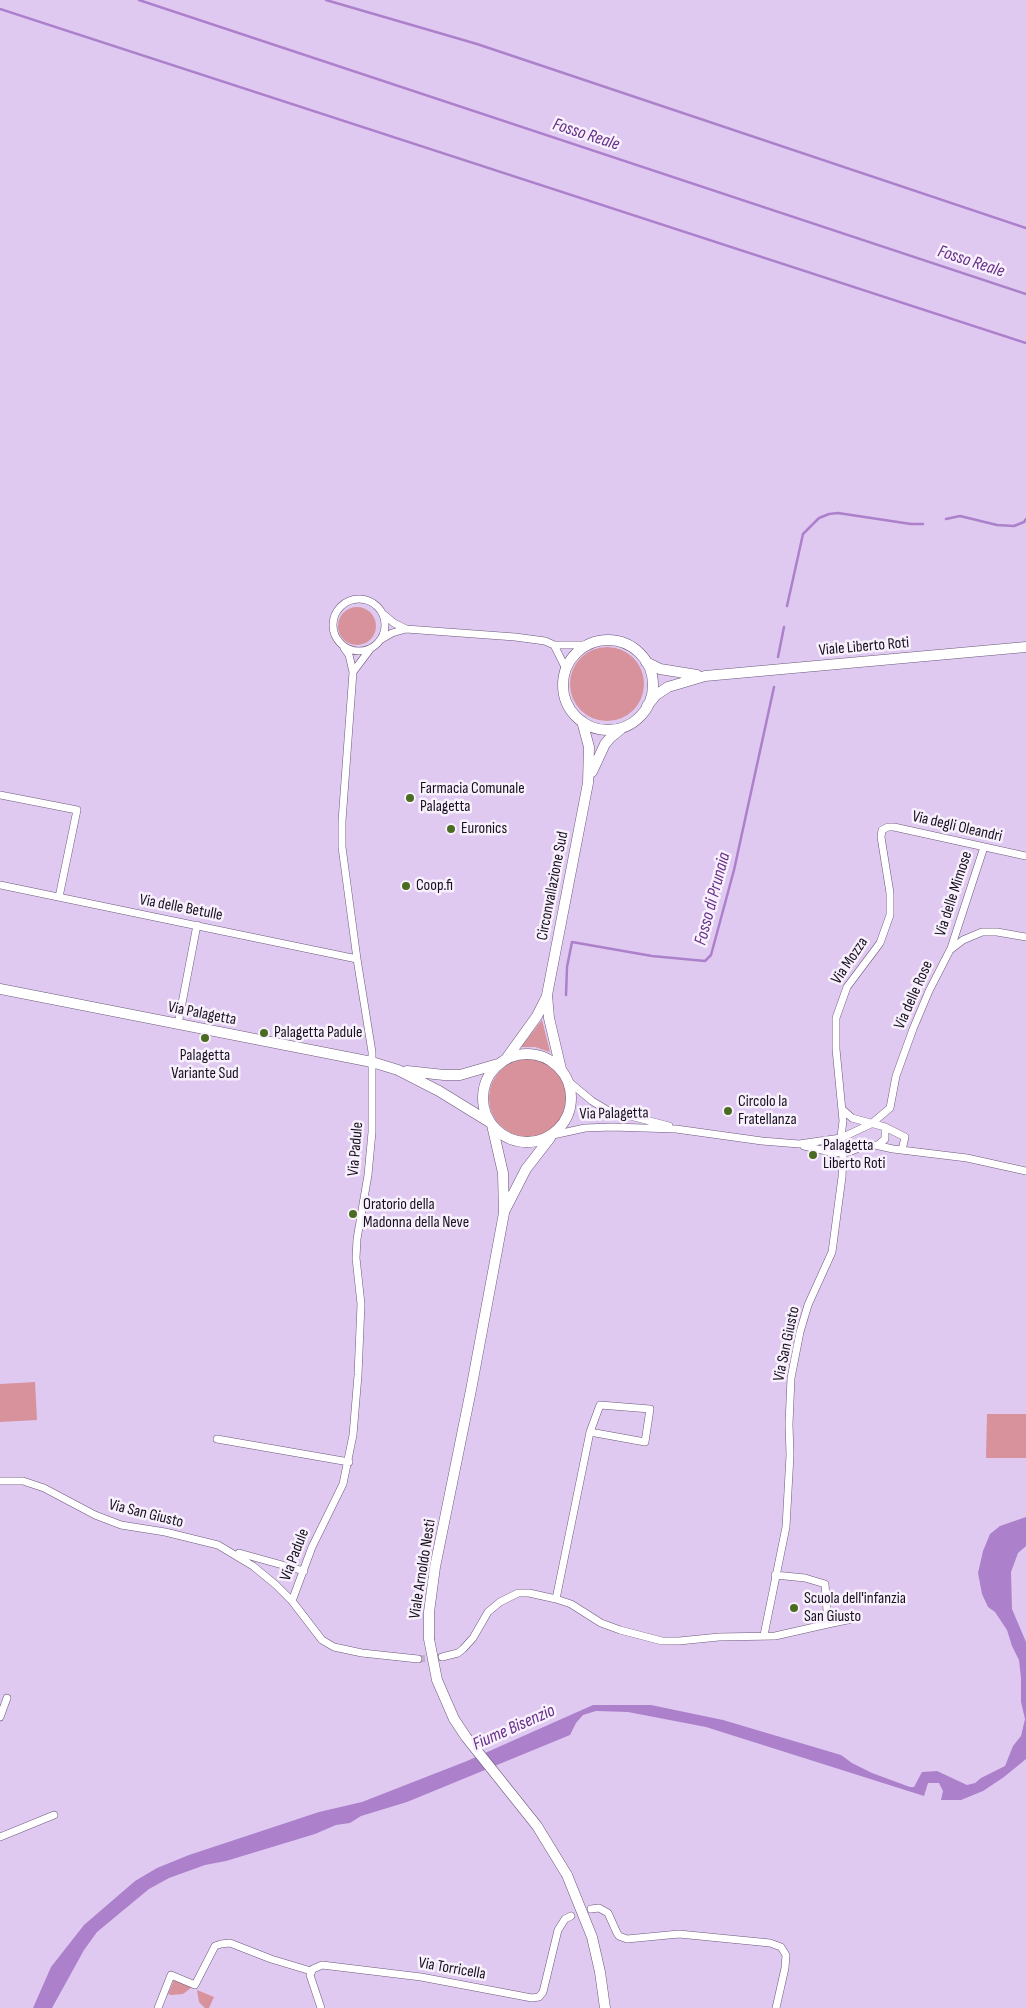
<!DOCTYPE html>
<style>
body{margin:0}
canvas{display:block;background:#dfc9f0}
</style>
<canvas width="1026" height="2008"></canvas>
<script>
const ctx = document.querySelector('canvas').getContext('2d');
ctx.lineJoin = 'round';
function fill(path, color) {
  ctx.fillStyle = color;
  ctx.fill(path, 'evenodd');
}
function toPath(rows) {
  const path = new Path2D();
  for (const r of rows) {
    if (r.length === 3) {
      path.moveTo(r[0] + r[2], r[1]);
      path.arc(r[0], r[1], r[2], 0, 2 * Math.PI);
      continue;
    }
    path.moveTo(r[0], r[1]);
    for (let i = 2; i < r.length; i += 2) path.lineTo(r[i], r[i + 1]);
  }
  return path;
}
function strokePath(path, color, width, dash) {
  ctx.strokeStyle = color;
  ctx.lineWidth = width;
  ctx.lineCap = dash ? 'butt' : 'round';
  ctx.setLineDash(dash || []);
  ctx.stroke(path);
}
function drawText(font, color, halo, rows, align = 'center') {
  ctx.font = font + ' "Sofia Sans Condensed",sans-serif';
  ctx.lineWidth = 5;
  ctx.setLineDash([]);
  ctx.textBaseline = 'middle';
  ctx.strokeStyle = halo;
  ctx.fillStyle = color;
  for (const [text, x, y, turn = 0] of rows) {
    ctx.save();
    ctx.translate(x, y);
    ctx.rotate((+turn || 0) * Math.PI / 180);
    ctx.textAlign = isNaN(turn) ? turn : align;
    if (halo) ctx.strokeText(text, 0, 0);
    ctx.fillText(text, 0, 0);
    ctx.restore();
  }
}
fill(toPath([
 [357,626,19],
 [607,684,37],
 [542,1020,550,1052,535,1047,521,1047],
 [528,1098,39],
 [35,1382,37,1420,0,1422,0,1384],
 [987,1414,1026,1414,1026,1458,986,1458],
 [174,1980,192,1987,183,1994,171,1995,168,1994],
 [197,1990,214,1997,209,2008,205,2008,199,2002]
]), '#d8929c');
fill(toPath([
 [1026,1517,1026,1546,1018,1553,1011,1572,1012,1609,1026,1642,1026,1759,1004,1777,983,1791,961,1800,941,1800,943,1791,939,1783,928,1783,924,1796,706,1727,628,1712,596,1711,583,1715,576,1723,570,1735,407,1802,361,1816,350,1823,336,1825,315,1834,226,1861,205,1865,169,1878,149,1889,97,1932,84,1950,52,2008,33,2008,51,1967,84,1925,135,1881,157,1868,189,1855,319,1812,362,1802,467,1761,593,1705,651,1705,723,1720,841,1755,852,1763,872,1773,910,1787,914,1787,922,1772,937,1771,967,1785,975,1783,981,1778,1005,1766,1013,1746,1021,1736,1025,1719,1021,1702,1021,1678,1019,1660,1012,1646,1007,1630,995,1612,988,1607,982,1594,978,1573,983,1551,990,1534,1000,1526]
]), '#ac80cb');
strokePath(toPath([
 [139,0,1026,294],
 [326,0,477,44,1026,228],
 [0,9,1026,343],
 [946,519,960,516,997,525,1014,526,1024,522,1026,519],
 [787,606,803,534,819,518,829,514,838,513,911,524,923,524],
 [778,657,784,627],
 [566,995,567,967,572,942,652,956,705,961,711,955,734,870,774,687]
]), '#ac80cb', 2.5);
strokePath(toPath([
 [418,1659,442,1657]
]), '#c1add0', 7, [7, 3.5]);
const street = toPath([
 [359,625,26],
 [406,629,515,637,545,641,554,645],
 [380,640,392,633,406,629,394,623,383,614],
 [344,648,349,655,353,672,371,648],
 [566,669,554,645,588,645],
 [0,795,77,810,59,897],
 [0,885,357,959],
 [951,948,984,847],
 [178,1024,197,925],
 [568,1081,592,1101,607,1110,669,1126],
 [842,1109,852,1118,885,1127,885,1139,878,1145],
 [885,1127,905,1137,902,1150],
 [553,1135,585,1128,612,1127,676,1129,762,1141,799,1144,841,1138,871,1124,890,1108,896,1076,913,1029,929,991,950,950,963,940,982,932,997,932,1026,937],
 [804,1146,835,1153,849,1152,866,1145,875,1145,893,1149,967,1158,1026,1171],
 [217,1439,349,1462],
 [0,1481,23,1481,44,1488,95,1515,121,1525,165,1532,218,1545,253,1566,276,1585,292,1601,322,1640,334,1647,362,1653,418,1659],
 [239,1553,304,1571],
 [556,1599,590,1432,600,1405,650,1409,645,1442,590,1432],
 [292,1601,312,1547,343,1484,353,1435,358,1375,361,1304,356,1258,357,1239,368,1175,372,1132,372,1052,357,959,342,847,342,821,353,672],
 [828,1624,857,1618],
 [764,1635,786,1527,790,1455,789,1424,791,1378,800,1332,808,1305,832,1252,842,1177,843,1156,840,1144,843,1121,836,1049,836,1018,847,987,880,943,890,915,890,893,881,837,882,830,888,827,894,827,1026,856],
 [442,1657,458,1653,463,1649,473,1638,488,1612,500,1602,518,1593,529,1593,556,1599,571,1604,601,1623,620,1630,662,1641,679,1641,719,1637,775,1636,828,1624,825,1584,805,1578,775,1575],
 [0,1717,7,1698],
 [0,1837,54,1815],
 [591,1909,599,1908,608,1913,617,1933,619,1936,627,1939,679,1934,770,1943,781,1947,786,1955,785,1968,776,2008],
 [158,2008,171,1975,195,1985,215,1946,221,1944,230,1943,271,1959,311,1971],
 [321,2008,310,1975,313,1969,322,1965,421,1977,532,1998,539,1997,543,1992,558,1930,565,1919,571,1916]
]);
const secondary = toPath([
 [608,685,45],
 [646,662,660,669,697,675],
 [647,706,656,695,668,687,705,676,1026,647],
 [592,772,605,744,611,737,621,729],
 [0,989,372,1062,398,1070,439,1091,491,1123],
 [527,1098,44],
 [506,1059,537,1016,547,996],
 [561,1069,549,1018,547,995,588,783,589,747,582,721],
 [407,1071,444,1075,460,1075,498,1064],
 [505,1210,526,1169,550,1138],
 [429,1639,429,1612,435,1567,471,1390,504,1213,503,1173,492,1125],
 [567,1875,592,1937,600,1972,605,2008]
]);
strokePath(street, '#6c587a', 8);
strokePath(secondary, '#6c587a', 11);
strokePath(street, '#fff', 7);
strokePath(secondary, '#fff', 10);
const secondaryBridge = toPath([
 [429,1639,437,1680,454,1719,466,1737,537,1826,567,1875]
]);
strokePath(secondaryBridge, '#6c587a', 11, []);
strokePath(secondaryBridge, '#fff', 10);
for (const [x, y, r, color] of [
 [410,798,5,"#4a6b22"],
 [451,829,5,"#4a6b22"],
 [406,886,5,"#4a6b22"],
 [264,1033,5,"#4a6b22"],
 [205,1038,5,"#4a6b22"],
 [728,1111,5,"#4a6b22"],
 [813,1155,5,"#4a6b22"],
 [353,1214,5,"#4a6b22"],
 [794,1608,5,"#4a6b22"]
]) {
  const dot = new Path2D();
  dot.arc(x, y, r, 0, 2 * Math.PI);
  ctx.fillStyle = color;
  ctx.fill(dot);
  strokePath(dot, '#f8f1fd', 2);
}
drawText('16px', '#18101e', '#f8f1fd', [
 ["Viale Liberto Roti",864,647,-5],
 ["Via degli Oleandri",957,827,13],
 ["Circonvallazione Sud",553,886,-79],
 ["Via delle Mimose",954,894,-72],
 ["Via delle Betulle",181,908,11],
 ["Via Mozza",850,961,-56],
 ["Via delle Rose",914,995,-66],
 ["Via Palagetta",202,1014,11],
 ["Via Palagetta",614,1114,-1],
 ["Via Padule",356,1149,-85],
 ["Via San Giusto",787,1344,-78],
 ["Via San Giusto",146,1514,14],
 ["Via Padule",295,1555,-69],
 ["Viale Arnoldo Nesti",423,1569,-81],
 ["Via Torricella",452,1969,10]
]);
drawText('16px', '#18101e', '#f8f1fd', [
 ["Farmacia Comunale",420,789],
 ["Palagetta",420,807],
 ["Euronics",461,829],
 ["Coop.fi",416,886],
 ["Palagetta Padule",274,1033],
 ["Palagetta",205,1056,"center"],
 ["Variante Sud",205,1074,"center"],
 ["Circolo la",738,1102],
 ["Fratellanza",738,1120],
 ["Palagetta",823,1146],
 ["Liberto Roti",823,1164],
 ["Oratorio della",363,1205],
 ["Madonna della Neve",363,1223],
 ["Scuola dell'infanzia",804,1599],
 ["San Giusto",804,1617]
], 'left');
drawText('italic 18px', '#662f88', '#f8f1fd', [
 ["Fosso Reale",586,135,18],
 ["Fosso Reale",971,262,18],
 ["Fosso di Prunaia",713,899,-75],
 ["Fiume Bisenzio",514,1728,-24]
]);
</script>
